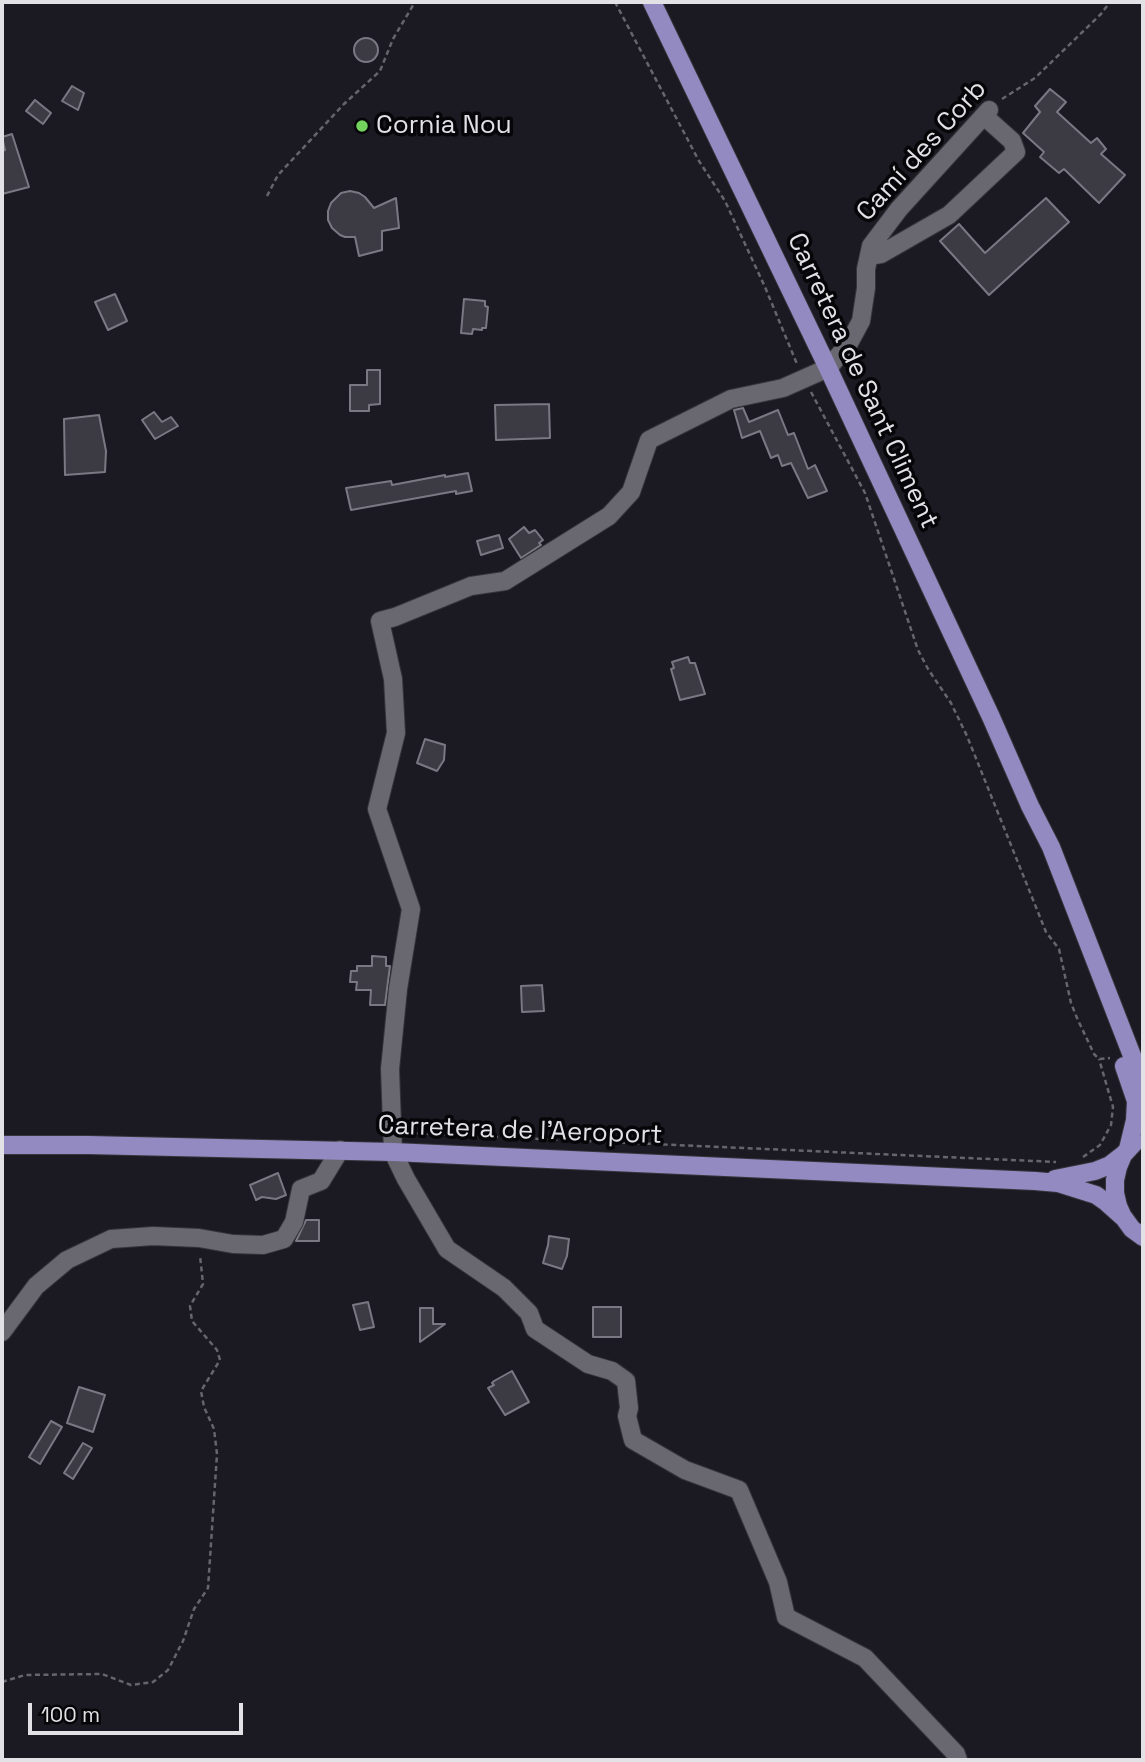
<!DOCTYPE html>
<meta charset="utf-8">
<style>
body{margin:0}
#map{position:relative;width:1145px;height:1762px;overflow:hidden;background:#1b1a22;font-family:"Space Grotesk",sans-serif}
canvas{display:block}
.frame{position:absolute;inset:0;border:4px solid #e1e1e6;pointer-events:none}
.scale{position:absolute;left:28px;top:1703px;width:215px;height:32px;box-sizing:border-box;border:4px solid #e1e1e6;border-top:0;padding-left:9px;font-size:21px;line-height:24px;white-space:nowrap;color:#e1e1e6;-webkit-text-stroke:5px #060608;paint-order:stroke}
</style>
<div id="map">
<canvas width="1145" height="1762"></canvas>
<div class="frame"></div>
<div class="scale">100 m</div>
</div>
<script>
const ctx = document.querySelector('canvas').getContext('2d');
ctx.lineJoin = 'round';
function fill(path, color) {
  ctx.fillStyle = color;
  ctx.fill(path, 'evenodd');
}
function toPath(rows) {
  const path = new Path2D();
  for (const r of rows) {
    if (r.length === 3) {
      path.moveTo(r[0] + r[2], r[1]);
      path.arc(r[0], r[1], r[2], 0, 2 * Math.PI);
      continue;
    }
    path.moveTo(r[0], r[1]);
    for (let i = 2; i < r.length; i += 2) path.lineTo(r[i], r[i + 1]);
  }
  return path;
}
function strokePath(path, color, width, dash) {
  ctx.strokeStyle = color;
  ctx.lineWidth = width;
  ctx.lineCap = dash ? 'butt' : 'round';
  ctx.setLineDash(dash || []);
  ctx.stroke(path);
}
function drawText(font, color, halo, rows, align = 'center') {
  ctx.font = font + ' "Space Grotesk",sans-serif';
  ctx.lineWidth = 7;
  ctx.setLineDash([]);
  ctx.textBaseline = 'middle';
  ctx.strokeStyle = halo;
  ctx.fillStyle = color;
  for (const [text, x, y, turn = 0] of rows) {
    ctx.save();
    ctx.translate(x, y);
    ctx.rotate((+turn || 0) * Math.PI / 180);
    ctx.textAlign = isNaN(turn) ? turn : align;
    if (halo) ctx.strokeText(text, 0, 0);
    ctx.fillText(text, 0, 0);
    ctx.restore();
  }
}
const building = toPath([
 [366,50,12],
 [72,86,84,93,78,110,62,101,72,86],
 [1050,89,1066,102,1057,112,1091,143,1097,138,1106,149,1101,154,1125,175,1099,203,1064,169,1059,173,1040,157,1044,152,1023,133,1040,112,1035,106,1050,89],
 [35,100,51,113,43,124,26,111,35,100],
 [12,134,29,187,2,194,2,151,5,150,2,137,12,134],
 [350,191,359,193,365,197,374,208,396,198,399,228,382,231,382,250,359,256,355,237,345,237,340,235,332,228,328,220,328,211,331,203,341,193,350,191],
 [1046,198,1069,222,989,295,940,241,959,224,985,253,1046,198],
 [115,294,127,321,108,330,95,302,115,294],
 [464,299,485,301,485,306,488,307,486,328,482,328,482,330,473,329,472,334,461,333,464,299],
 [367,370,380,370,380,404,369,405,369,411,350,411,350,385,367,385,367,370],
 [549,404,550,438,496,440,495,405,549,404],
 [743,408,749,422,778,410,788,435,794,433,808,469,815,465,827,491,808,498,791,463,782,466,778,455,771,458,760,431,742,438,734,410,743,408],
 [154,412,162,422,171,417,178,426,155,439,142,420,154,412],
 [99,415,106,451,105,472,65,475,64,419,99,415],
 [468,473,472,491,456,494,456,491,351,510,346,488,391,481,392,485,445,475,445,477,468,473],
 [524,527,529,533,535,530,543,540,539,543,541,545,521,558,509,539,524,527],
 [499,535,503,548,481,555,477,541,499,535],
 [688,657,690,663,695,663,705,694,680,700,671,669,674,668,672,662,688,657],
 [425,739,445,745,444,760,437,771,417,763,425,739],
 [372,956,386,957,386,966,390,966,385,1005,370,1005,371,990,356,990,357,982,350,982,351,971,357,971,357,966,372,966,372,956],
 [542,985,544,1011,522,1012,521,986,542,985],
 [278,1173,286,1195,276,1199,262,1197,256,1200,250,1185,278,1173],
 [306,1220,319,1220,319,1241,296,1241,306,1220],
 [549,1236,569,1239,567,1256,562,1269,543,1263,548,1245,549,1236],
 [368,1302,374,1327,360,1330,353,1305,368,1302],
 [593,1307,621,1307,621,1337,593,1337,593,1307],
 [420,1308,433,1308,433,1324,445,1324,420,1342,420,1308],
 [512,1371,529,1402,505,1415,488,1388,494,1385,492,1383,494,1381,512,1371],
 [79,1387,105,1395,93,1432,67,1423,79,1387],
 [51,1421,62,1427,40,1464,29,1457,51,1421],
 [83,1443,92,1448,73,1479,64,1473,83,1443]
]);
fill(building, '#3c3b43');
strokePath(building, '#7a7983', 2);
const minor = toPath([
 [869,256,881,254,949,215,1016,152,1012,141,984,116],
 [2,1332,36,1286,67,1260,111,1239,153,1236,199,1238,233,1244,263,1245,284,1239,294,1222,301,1189,321,1181,340,1150],
 [958,1760,956,1754,865,1658,786,1617,778,1582,739,1490,685,1470,633,1440,627,1416,629,1408,626,1381,612,1371,588,1364,535,1329,529,1313,504,1288,447,1249,406,1179,393,1152,390,1069,398,989,411,909,377,809,396,733,393,679,380,621,395,617,471,586,505,581,609,516,631,492,649,440,731,399,783,388,828,368,848,345,861,321,866,288,866,269,871,246,899,209,989,110]
]);
const major = toPath([
 [652,2,828,368,991,717,1030,806,1051,847,1143,1084],
 [1124,1066,1136,1101,1135,1120,1128,1149],
 [2,1145,88,1145,393,1152,1035,1181,1058,1183,1096,1195,1106,1202,1124,1218,1132,1229,1143,1237],
 [1055,1179,1095,1171,1110,1165,1123,1155],
 [1122,1215,1118,1206,1115,1193,1115,1180,1118,1167,1123,1155,1135,1142]
]);
strokePath(minor, '#36353b', 20);
strokePath(major, '#36353b', 20);
strokePath(toPath([
 [615,2,699,161,725,201,765,287,797,364],
 [1002,99,1035,78,1101,14,1110,2],
 [267,196,278,175,344,104,380,71,393,39,415,2],
 [811,392,865,493,918,650,928,669,951,703,967,736,1046,932,1059,949,1071,1003,1077,1018,1094,1054,1099,1059,1110,1058],
 [408,1133,1056,1162],
 [1083,1157,1100,1145,1111,1125,1113,1107,1099,1059],
 [2,1682,25,1675,102,1674,131,1685,153,1682,168,1670,183,1641,194,1609,208,1588,217,1454,214,1429,204,1407,201,1391,220,1360,217,1350,192,1321,190,1306,203,1284,200,1255]
]), '#66656c', 2.5, [5, 3.5]);
strokePath(minor, '#696871', 18);
strokePath(major, '#928ac1', 18);
for (const [x, y, r, color] of [
 [362,126,7,"#72d25d"]
]) {
  const dot = new Path2D();
  dot.arc(x, y, r, 0, 2 * Math.PI);
  ctx.fillStyle = color;
  ctx.fill(dot);
  strokePath(dot, '#060608', 2.5);
}
drawText('26px', '#e1e1e6', '#060608', [
 ["Cornia Nou",376,126]
], 'left');
drawText('26px', '#e1e1e6', '#060608', [
 ["Camí des Corb",922,151,-48],
 ["Carretera de Sant Climent",862,381,65],
 ["Carretera de l'Aeroport",520,1131,2]
]);
</script>
